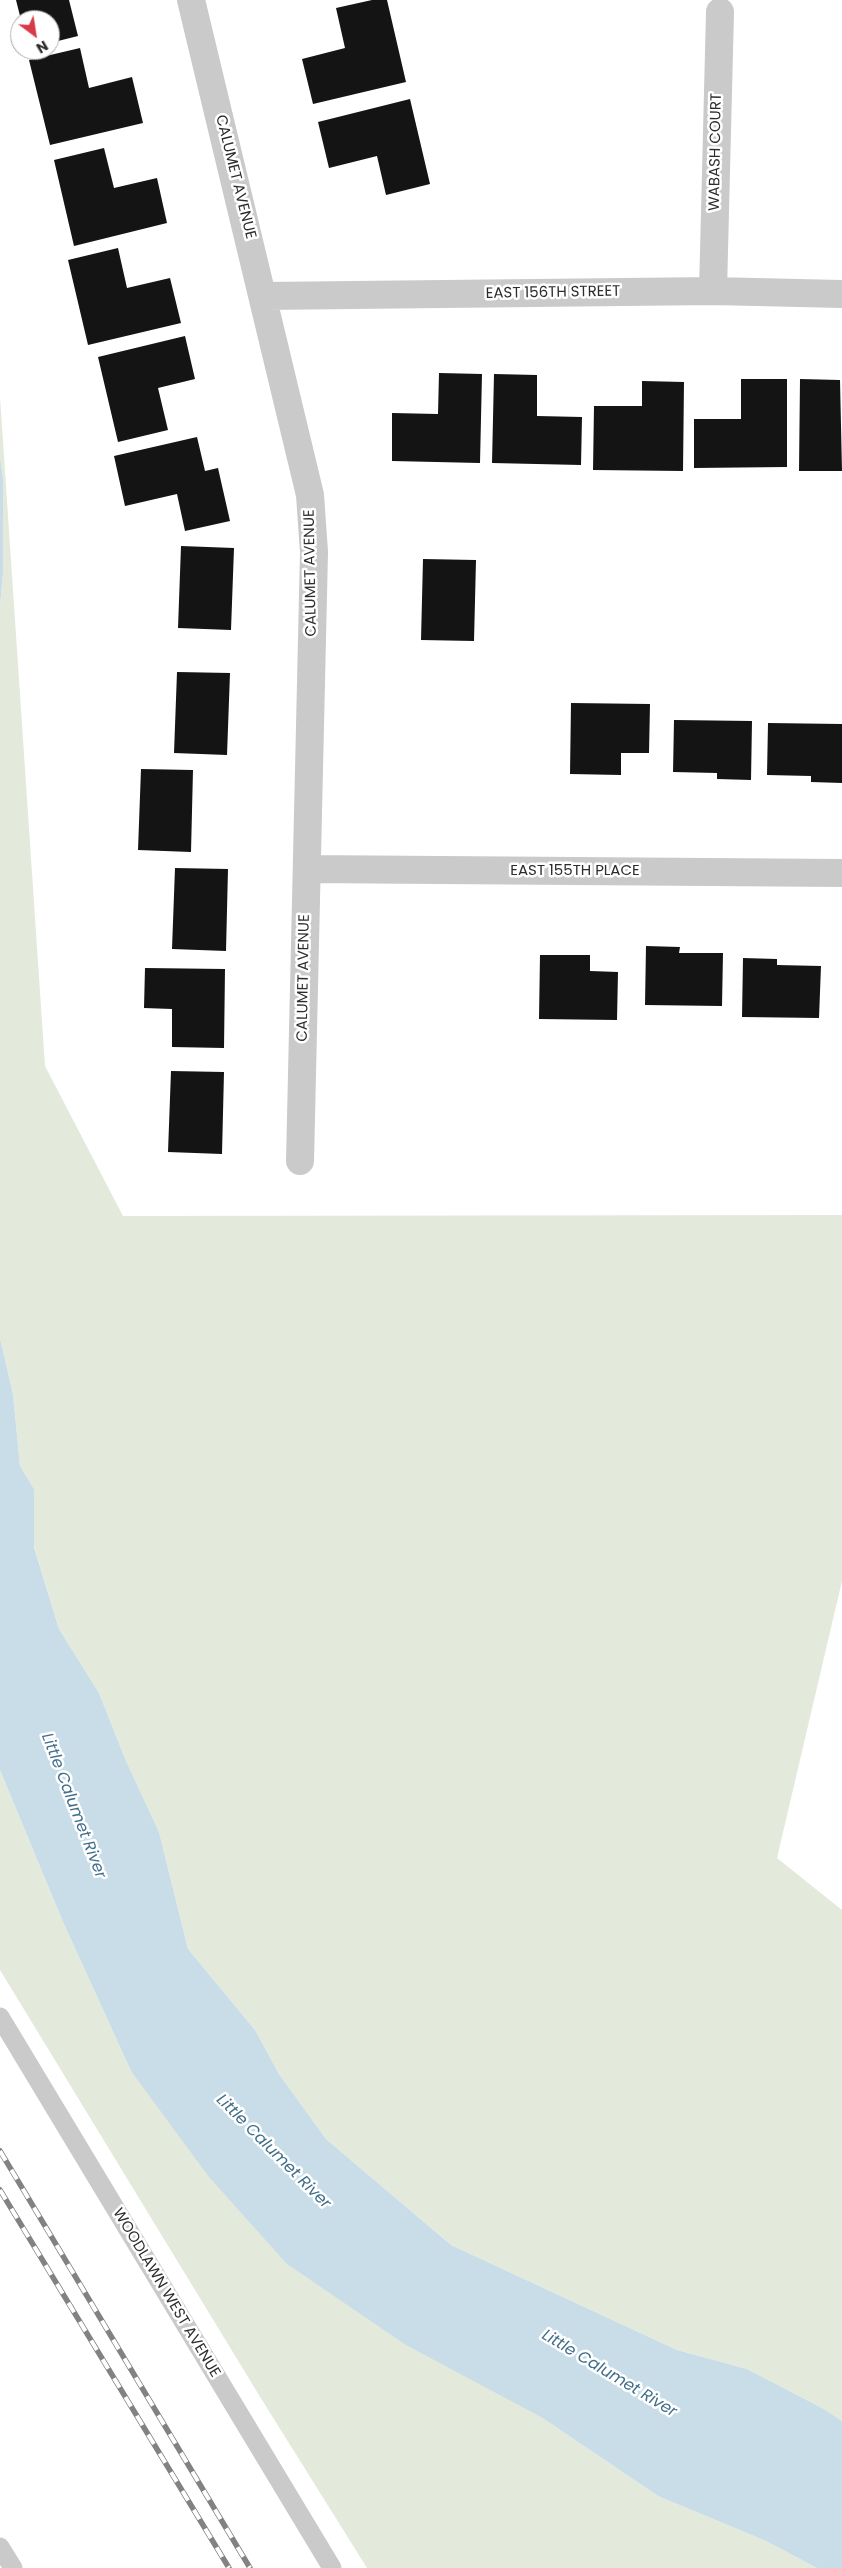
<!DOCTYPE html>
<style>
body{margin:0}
#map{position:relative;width:842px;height:2568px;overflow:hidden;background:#fff;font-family:Poppins,sans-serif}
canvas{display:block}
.north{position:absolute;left:10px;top:10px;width:50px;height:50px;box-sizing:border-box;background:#fff;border:1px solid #ababab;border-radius:50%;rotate:149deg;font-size:14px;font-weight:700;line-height:20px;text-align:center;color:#2d2d2d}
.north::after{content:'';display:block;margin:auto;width:18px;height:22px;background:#d93a4b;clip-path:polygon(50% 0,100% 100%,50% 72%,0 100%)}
</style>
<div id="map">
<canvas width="842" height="2568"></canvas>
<div class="north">N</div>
</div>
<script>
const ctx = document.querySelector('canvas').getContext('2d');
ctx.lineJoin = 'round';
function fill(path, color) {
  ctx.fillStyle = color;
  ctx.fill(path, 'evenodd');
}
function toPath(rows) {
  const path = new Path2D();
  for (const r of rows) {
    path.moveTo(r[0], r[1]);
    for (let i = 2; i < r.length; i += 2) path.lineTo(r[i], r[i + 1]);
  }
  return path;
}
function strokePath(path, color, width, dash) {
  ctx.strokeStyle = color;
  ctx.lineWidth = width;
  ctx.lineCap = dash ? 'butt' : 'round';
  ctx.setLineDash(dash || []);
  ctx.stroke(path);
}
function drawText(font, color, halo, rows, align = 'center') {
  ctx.font = font + ' Poppins,sans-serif';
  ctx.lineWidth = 5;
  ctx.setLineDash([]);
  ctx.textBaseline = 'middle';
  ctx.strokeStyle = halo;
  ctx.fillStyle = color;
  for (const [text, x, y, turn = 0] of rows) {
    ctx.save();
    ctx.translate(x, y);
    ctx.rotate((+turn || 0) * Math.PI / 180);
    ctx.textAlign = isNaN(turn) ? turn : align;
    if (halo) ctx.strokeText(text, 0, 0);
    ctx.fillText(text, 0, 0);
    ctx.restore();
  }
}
fill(toPath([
 [0,397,45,1066,123,1216,842,1215,842,1581,777,1858,842,1910,842,2421,824,2409,747,2369,677,2350,451,2245,326,2139,279,2074,255,2030,188,1949,159,1832,126,1761,99,1693,59,1629,34,1546,34,1489,20,1466,13,1394,0,1338,0,607,3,573,3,479,0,457],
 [0,1770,63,1922,131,2071,541,2417,658,2496,766,2541,817,2568,367,2568,262,2400,0,1970]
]), '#e3eadb');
fill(toPath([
 [0,457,3,479,3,573,0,607],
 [0,1338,13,1394,20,1466,34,1489,34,1547,59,1629,99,1693,126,1761,159,1832,188,1949,255,2030,279,2074,326,2139,451,2245,677,2350,747,2369,824,2409,842,2421,842,2568,817,2568,766,2541,658,2496,541,2417,406,2345,287,2264,209,2177,131,2071,63,1922,0,1770]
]), '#c8dde8');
fill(toPath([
 [16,0,69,0,78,36,50,43,50,20,21,20],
 [372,0,387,0,406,82,313,104,302,59,345,48,336,8],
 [80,48,89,88,132,77,143,123,50,145,29,60],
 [410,99,430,184,386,195,377,156,329,168,318,122],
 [104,148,114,188,157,178,167,223,74,246,54,160],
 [118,248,127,288,170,278,181,323,88,345,68,260],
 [185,336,195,379,158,388,168,430,118,442,98,357],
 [439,373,482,374,480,463,392,461,392,413,438,414],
 [494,374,537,375,537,416,582,417,581,465,492,463],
 [741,379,787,379,787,467,694,468,694,419,741,419],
 [800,379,840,380,842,471,799,471],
 [642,381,684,382,683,471,593,470,594,406,642,406],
 [197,437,205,471,218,468,230,521,185,531,177,494,125,506,114,456],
 [181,546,234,548,231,630,178,628],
 [423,559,476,560,474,641,421,640],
 [177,672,230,673,227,755,174,753],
 [571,703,650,704,649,753,621,753,621,775,570,774],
 [674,720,752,721,751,780,717,779,717,773,673,772],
 [768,723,842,724,842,783,811,782,811,776,767,775],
 [141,769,193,770,191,852,138,850],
 [175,868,228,869,226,951,172,949],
 [646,946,680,947,679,953,723,953,722,1006,645,1005],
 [540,955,590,955,590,971,618,972,617,1020,539,1019],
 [743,958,777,959,777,965,821,966,819,1018,742,1017],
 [145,968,225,969,224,1048,172,1047,172,1009,144,1008],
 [171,1071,224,1072,222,1154,168,1152]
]), '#141414');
strokePath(toPath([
 [0,2017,332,2568],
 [0,2547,13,2568]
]), '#cacaca', 19);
strokePath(toPath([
 [191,0,310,495,314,552,300,1161],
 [713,291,720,12],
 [264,296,713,291,842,294],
 [307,869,842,873]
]), '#cacaca', 28);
const rail = toPath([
 [0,2151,250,2568],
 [0,2190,229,2568]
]);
strokePath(rail, '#828282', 5.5);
strokePath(rail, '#fff', 4, [11]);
drawText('15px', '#2d2d2d', '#fff', [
 ["WABASH COURT",716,152,-89],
 ["CALUMET AVENUE",235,177,76],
 ["EAST 156TH STREET",553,293,-1],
 ["CALUMET AVENUE",311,573,-91],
 ["EAST 155TH PLACE",575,871],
 ["CALUMET AVENUE",304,978,-89],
 ["WOODLAWN WEST AVENUE",166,2293,59]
]);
drawText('italic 16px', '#416f89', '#fff', [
 ["Little Calumet River",73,1806,69],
 ["Little Calumet River",273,2152,45],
 ["Little Calumet River",609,2374,31]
]);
</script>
